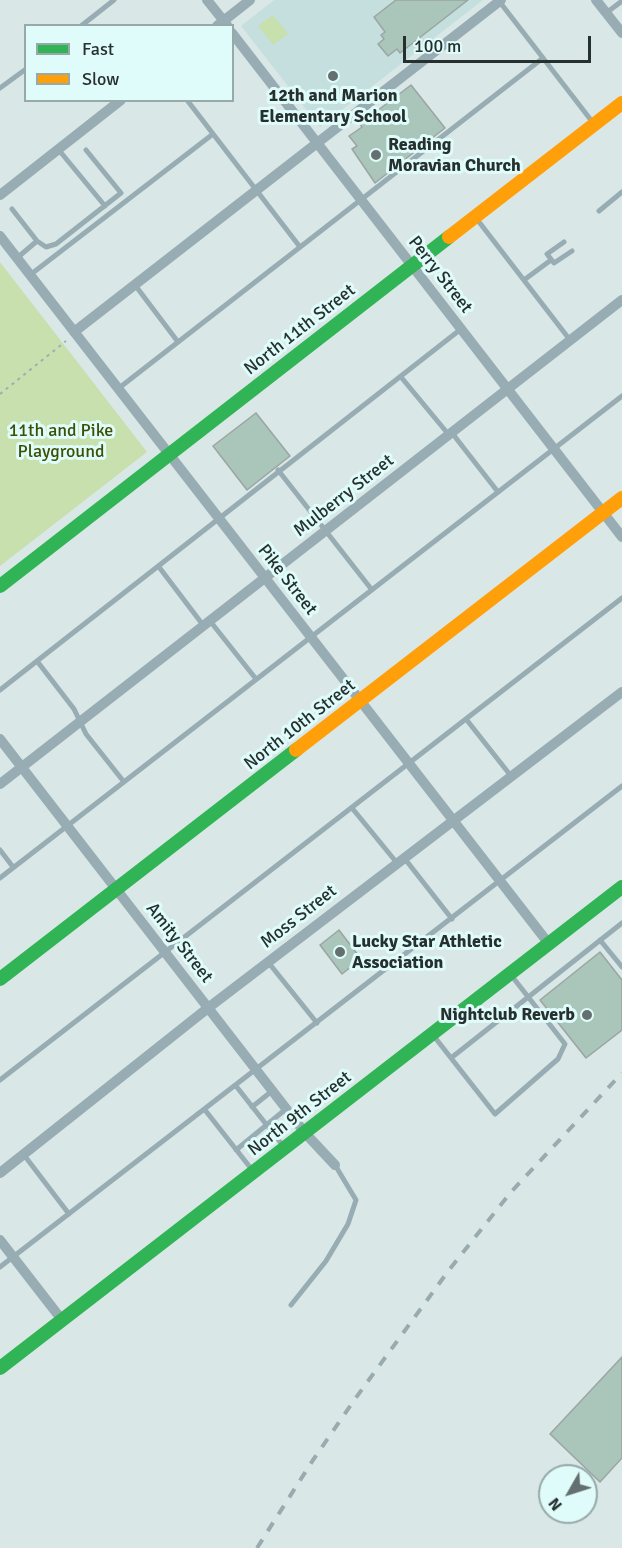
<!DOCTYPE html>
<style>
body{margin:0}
#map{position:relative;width:622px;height:1548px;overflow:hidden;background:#d9e8e7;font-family:Signika,sans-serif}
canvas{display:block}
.legend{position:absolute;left:24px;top:24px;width:210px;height:78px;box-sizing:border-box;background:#e0fcfa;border:2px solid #95aaa9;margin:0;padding:8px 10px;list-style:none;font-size:18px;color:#25302f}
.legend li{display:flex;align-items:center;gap:12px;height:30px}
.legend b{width:30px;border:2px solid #95aaa9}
.north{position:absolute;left:538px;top:1464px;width:60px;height:60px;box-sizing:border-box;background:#e0fcfa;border:2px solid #95aaa9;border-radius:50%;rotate:231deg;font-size:16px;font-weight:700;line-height:24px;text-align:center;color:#25302f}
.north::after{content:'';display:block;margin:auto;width:21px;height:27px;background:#64706f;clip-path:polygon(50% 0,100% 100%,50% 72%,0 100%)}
.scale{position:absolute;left:403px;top:36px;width:188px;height:27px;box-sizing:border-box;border:3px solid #25302f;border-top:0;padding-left:8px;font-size:18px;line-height:21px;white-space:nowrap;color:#25302f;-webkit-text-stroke:4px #e0fcfa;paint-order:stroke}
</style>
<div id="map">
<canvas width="622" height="1548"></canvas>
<ul class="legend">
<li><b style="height:8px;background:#30b455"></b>Fast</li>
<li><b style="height:8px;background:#ff9f0a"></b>Slow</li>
</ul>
<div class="north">N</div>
<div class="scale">100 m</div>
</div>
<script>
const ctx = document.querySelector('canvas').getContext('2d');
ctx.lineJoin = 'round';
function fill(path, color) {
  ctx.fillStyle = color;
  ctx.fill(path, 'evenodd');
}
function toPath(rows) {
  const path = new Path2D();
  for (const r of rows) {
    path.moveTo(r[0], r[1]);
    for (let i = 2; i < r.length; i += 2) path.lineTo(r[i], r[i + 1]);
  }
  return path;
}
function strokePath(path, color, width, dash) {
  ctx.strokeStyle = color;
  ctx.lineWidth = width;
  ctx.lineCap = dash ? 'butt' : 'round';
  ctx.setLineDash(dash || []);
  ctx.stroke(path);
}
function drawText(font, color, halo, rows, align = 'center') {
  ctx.font = font + ' Signika,sans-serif';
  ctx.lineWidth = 6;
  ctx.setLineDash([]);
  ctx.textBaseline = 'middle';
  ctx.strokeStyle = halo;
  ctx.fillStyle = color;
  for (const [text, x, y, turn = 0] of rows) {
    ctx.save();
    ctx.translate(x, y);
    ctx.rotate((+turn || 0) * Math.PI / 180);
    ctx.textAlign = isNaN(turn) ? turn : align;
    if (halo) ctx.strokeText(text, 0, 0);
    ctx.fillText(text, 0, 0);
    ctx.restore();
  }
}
fill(toPath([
 [274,0,483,0,320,127,241,26]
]), '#c4dfde');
fill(toPath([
 [273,15,288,34,273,45,258,26],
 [0,262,147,452,0,566]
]), '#c8dfae');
const building = toPath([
 [396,0,468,0,400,53,397,49,388,56,378,44,384,39,381,35,385,32,374,17,396,0],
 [411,85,445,128,375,183,352,149,357,146,349,136,362,127,360,124,411,85],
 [256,413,290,456,247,490,213,446,256,413],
 [339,930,361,959,342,974,320,945,339,930],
 [600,952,622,980,622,1030,586,1058,540,1000,600,952],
 [622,1357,622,1458,600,1482,550,1434,622,1357]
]);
fill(building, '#aac5ba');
strokePath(building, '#9ba5a3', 1.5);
strokePath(toPath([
 [0,394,66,341]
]), '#9daeb1', 2, [3, 4.5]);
strokePath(toPath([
 [499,1,594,124],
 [606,13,622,1],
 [81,26,114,0],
 [0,88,26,69],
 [187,100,300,247],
 [58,149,105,206],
 [12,209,37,241,17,258],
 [599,211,622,192],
 [476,218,570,340],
 [37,241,46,247,56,244,121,193,86,150],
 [564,242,547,254,554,263,572,251],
 [30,275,213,134],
 [524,280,551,260],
 [135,285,178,342],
 [401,377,449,435],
 [119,388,543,58],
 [452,433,498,492],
 [278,470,372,590],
 [159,567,203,625],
 [210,621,256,679],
 [37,661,74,709,86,734,124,782],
 [0,690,461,329],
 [466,719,511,776],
 [352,808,397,863],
 [0,850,13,867],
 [405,859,452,919],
 [0,878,622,396],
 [600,940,622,967],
 [268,962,317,1023],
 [433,1035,451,1058,622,923],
 [451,1058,495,1114,558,1059,565,1044,511,975],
 [0,1080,622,598],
 [236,1086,284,1147],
 [252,1107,272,1091],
 [205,1110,253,1171],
 [236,1150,286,1109],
 [24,1155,69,1214],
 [0,1267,622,786],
 [291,1305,326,1261,348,1224,356,1200,335,1165]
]), '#98acb4', 5);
strokePath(toPath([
 [207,0,227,25],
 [596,0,622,33],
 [217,26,250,0],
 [232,33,622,537],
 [0,195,121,100],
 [0,236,549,944],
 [74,332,501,0],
 [0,739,305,1133,335,1165],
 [0,784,622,300],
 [0,1173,208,1008,622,692],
 [0,1240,62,1320]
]), '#98acb4', 10);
strokePath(toPath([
 [0,586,449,237],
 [0,979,296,750],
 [0,1368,622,887]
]), '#30b455', 14);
strokePath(toPath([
 [449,237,622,103],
 [296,750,622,498]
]), '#ff9f0a', 14);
strokePath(toPath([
 [257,1548,313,1460,355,1399,449,1270,511,1192,622,1073]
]), '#99abae', 4, [10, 10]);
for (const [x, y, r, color] of [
 [333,76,6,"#64706f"],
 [376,155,6,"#64706f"],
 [340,952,6,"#64706f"],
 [587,1015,6,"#64706f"]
]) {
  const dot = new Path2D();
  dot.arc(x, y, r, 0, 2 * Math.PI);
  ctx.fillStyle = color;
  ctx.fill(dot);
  strokePath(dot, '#e0fcfa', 2);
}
drawText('bold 18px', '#25302f', '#e0fcfa', [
 ["12th and Marion",333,96,"center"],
 ["Elementary School",333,117,"center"],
 ["Reading",388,145],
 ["Moravian Church",388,166],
 ["Lucky Star Athletic",352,942],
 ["Association",352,963],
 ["Nightclub Reverb",575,1015,"right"]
], 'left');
drawText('18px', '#25302f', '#e0fcfa', [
 ["Perry Street",440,275,52],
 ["North 11th Street",300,330,-38],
 ["Mulberry Street",344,496,-38],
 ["Pike Street",287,580,52],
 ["North 10th Street",300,725,-38],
 ["Moss Street",299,917,-38],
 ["Amity Street",179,943,52],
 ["North 9th Street",300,1114,-38]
]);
drawText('18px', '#3c4f04', '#e0fcfa', [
 ["11th and Pike",61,431],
 ["Playground",61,452]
]);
</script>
